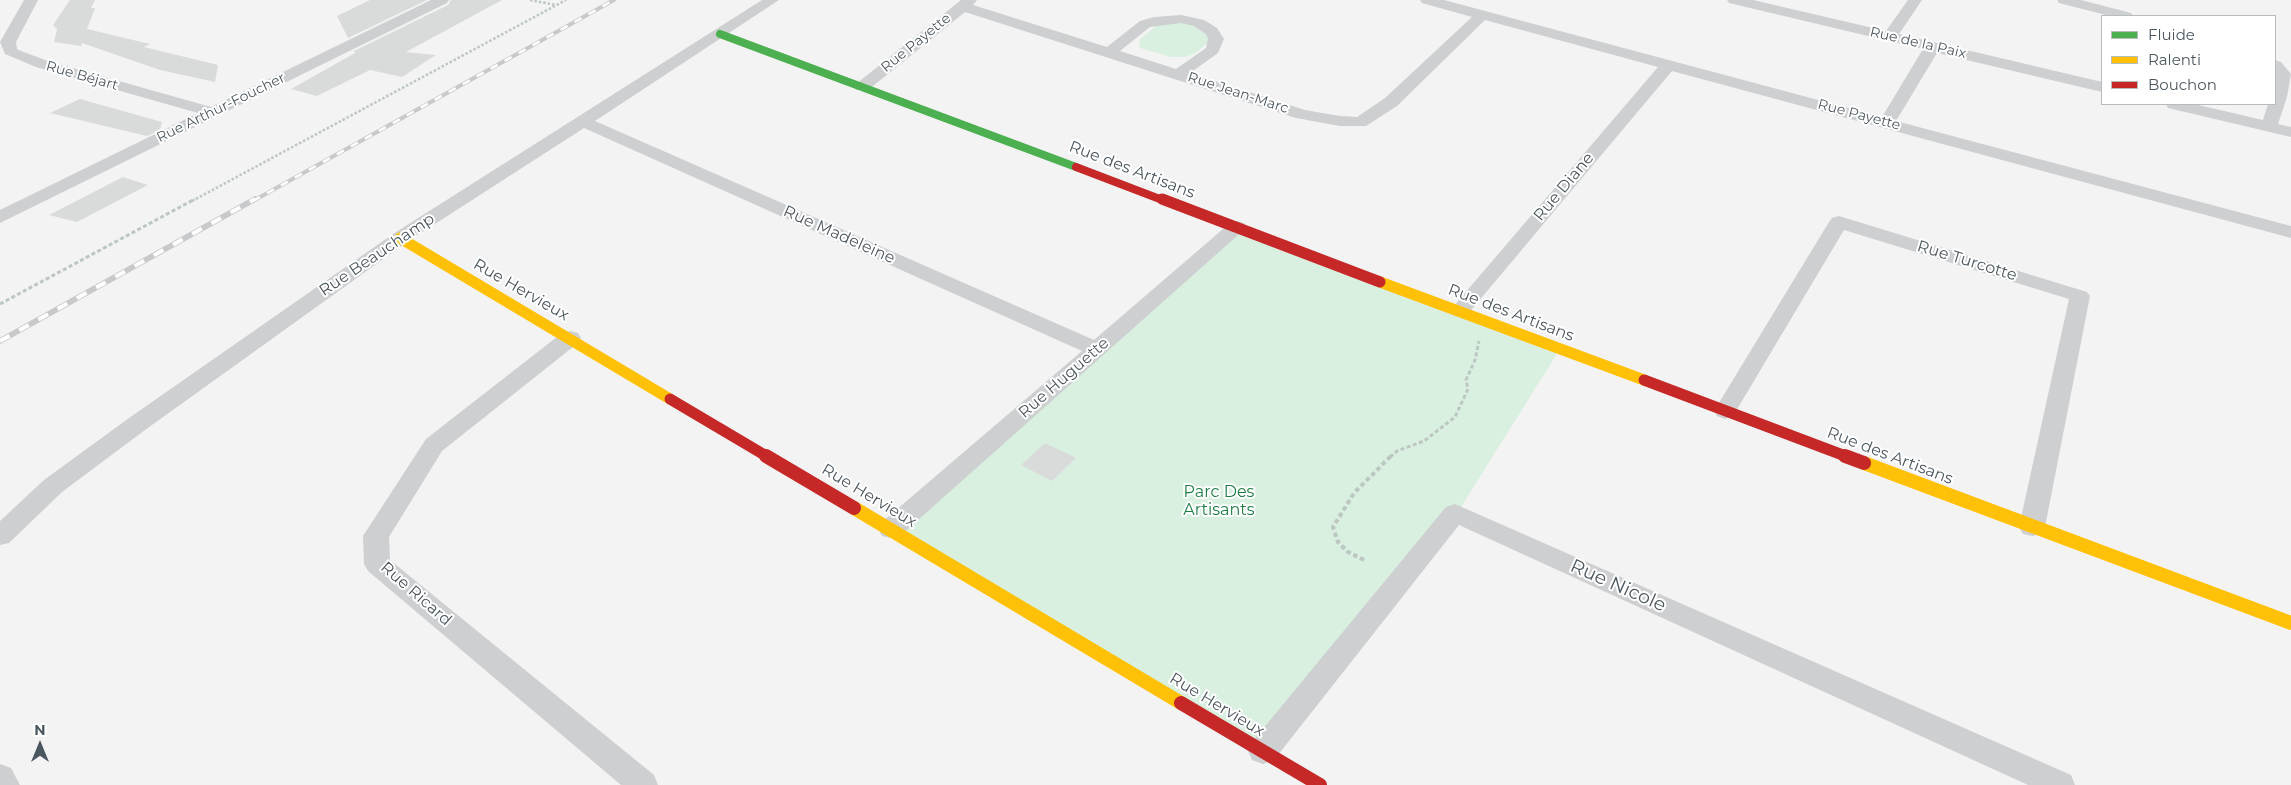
<!DOCTYPE html>
<meta charset="utf-8">
<style>
body{margin:0}
#map{position:relative;width:2291px;height:785px;overflow:hidden;background:#f3f3f3;font-family:Montserrat,sans-serif}
canvas{display:block}
.legend{position:absolute;left:2101px;top:15px;width:175px;height:90px;box-sizing:border-box;background:#fff;border:1px solid #b7bcbf;margin:0;padding:6px 9px;list-style:none;font-size:15px;color:#4b575f}
.legend li{display:flex;align-items:center;gap:10px;height:25px}
.legend b{width:25px;border:1px solid #b7bcbf}
.north{position:absolute;left:15px;top:720px;width:50px;height:50px;-webkit-text-stroke:4px #fff;paint-order:stroke;rotate:0deg;font-size:14px;font-weight:700;line-height:20px;text-align:center;color:#4b575f}
.north::after{content:'';display:block;margin:auto;width:18px;height:22px;background:#4b575f;clip-path:polygon(50% 0,100% 100%,50% 72%,0 100%)}
</style>
<div id="map">
<canvas width="2291" height="785"></canvas>
<ul class="legend">
<li><b style="height:6px;background:#4caf50"></b>Fluide</li>
<li><b style="height:6px;background:#ffc107"></b>Ralenti</li>
<li><b style="height:6px;background:#c62828"></b>Bouchon</li>
</ul>
<div class="north">N</div>
</div>
<script>
const ctx = document.querySelector('canvas').getContext('2d');
ctx.lineJoin = 'round';
function fill(path, color) {
  ctx.fillStyle = color;
  ctx.fill(path, 'evenodd');
}
function toPath(rows) {
  const path = new Path2D();
  for (const r of rows) {
    path.moveTo(r[0], r[1]);
    for (let i = 2; i < r.length; i += 2) path.lineTo(r[i], r[i + 1]);
  }
  return path;
}
function strokePath(path, color, width, dash) {
  ctx.strokeStyle = color;
  ctx.lineWidth = width;
  ctx.lineCap = dash ? 'butt' : 'round';
  ctx.setLineDash(dash || []);
  ctx.stroke(path);
}
function drawText(font, color, halo, rows, align = 'center') {
  ctx.font = font + ' Montserrat,sans-serif';
  ctx.lineWidth = 4;
  ctx.setLineDash([]);
  ctx.textBaseline = 'middle';
  ctx.strokeStyle = halo;
  ctx.fillStyle = color;
  for (const [text, x, y, turn = 0] of rows) {
    ctx.save();
    ctx.translate(x, y);
    ctx.rotate((+turn || 0) * Math.PI / 180);
    ctx.textAlign = isNaN(turn) ? turn : align;
    if (halo) ctx.strokeText(text, 0, 0);
    ctx.fillText(text, 0, 0);
    ctx.restore();
  }
}
fill(toPath([
 [1176,21,1199,26,1213,38,1196,53,1186,57,1171,57,1140,48,1139,40,1160,23],
 [1236,228,1560,349,1456,515,1262,752,891,529]
]), '#d9f0e0');
fill(toPath([
 [70,0,95,0,91,8,95,8,87,29,150,44,144,47,218,65,215,82,160,70,82,43,81,46,54,42,57,29,53,25],
 [370,0,427,0,348,38,337,16],
 [451,0,502,0,406,52,436,55,402,77,370,70,317,96,291,89,355,53,354,51,448,5],
 [80,99,162,122,160,130,147,136,50,113],
 [123,177,148,185,77,222,49,215],
 [1045,443,1076,458,1052,481,1021,465]
]), '#d9dbdb');
strokePath(toPath([
 [530,0,556,5],
 [192,201,566,0]
]), '#bcc6c2', 2.5, [2.5, 2]);
strokePath(toPath([
 [0,304,195,199],
 [1390,457,1397,451,1424,441,1455,417,1468,389,1466,380,1475,360,1479,341]
]), '#bcc6c2', 3, [4, 2.5]);
strokePath(toPath([
 [1364,560,1348,552,1338,542,1333,527,1354,493,1391,456]
]), '#bcc6c2', 4, [4.5, 3]);
fill(toPath([
 [24,0,38,0,16,42,17,49,21,51,48,61,211,107,431,0,449,0,447,3,0,223,0,210,198,113,36,67,5,54,0,42,24,0],
 [762,0,779,0,595,121,1094,340,1230,223,1237,221,1244,223,1247,227,900,536,891,538,882,536,878,529,882,522,1082,351,584,128,407,242,145,430,62,492,9,543,0,545,0,521,44,480,129,418,393,234,762,0],
 [961,0,977,0,973,5,1107,47,1140,21,1154,17,1181,15,1204,20,1217,28,1224,39,1218,53,1190,73,1305,110,1340,116,1357,117,1385,98,1472,17,1422,3,1420,0,1444,0,1882,117,1923,49,1729,3,1727,0,1753,0,1886,31,1908,0,1922,0,1899,34,2102,82,2102,92,1937,53,1896,121,2291,226,2291,238,1672,71,1467,315,1460,317,1453,315,1450,311,1453,307,1658,67,1485,20,1397,106,1366,126,1340,126,1296,118,965,12,868,90,856,90,854,87,856,84,961,0],
 [1181,23,1194,26,1206,34,1208,39,1206,48,1176,69,1120,51,1150,27,1181,23],
 [2057,0,2081,0,2131,13,2133,16,2110,16,2059,3,2057,0],
 [2275,60,2281,62,2291,74,2287,97,2278,124,2291,127,2291,137,2168,108,2166,104,2194,104,2263,120,2268,104,2275,104,2275,60],
 [1839,216,2087,292,2090,296,2045,527,2041,534,2032,536,2023,534,2019,527,2069,299,1844,230,1733,416,1725,419,1717,416,1714,411,1829,222,1832,218,1839,216],
 [570,331,578,333,581,338,578,343,442,451,389,537,390,560,654,775,658,785,621,785,368,571,364,564,363,536,426,439,562,333,570,331],
 [1455,504,2071,775,2075,785,2028,785,1459,525,1274,760,1263,764,1252,760,1248,751,1252,742,1446,507,1455,504],
 [0,764,11,768,20,785,0,785,0,764]
]), '#cdcfd1');
strokePath(toPath([
 [720,34,1076,167]
]), '#4caf50', 8);
strokePath(toPath([
 [400,238,670,399],
 [1380,282,1644,380]
]), '#ffc107', 11);
strokePath(toPath([
 [1864,463,2291,623],
 [854,508,1181,703]
]), '#ffc107', 14);
strokePath(toPath([
 [1076,167,1165,201]
]), '#c62828', 8);
strokePath(toPath([
 [1162,199,1380,282],
 [1644,380,1848,457],
 [670,399,768,457]
]), '#c62828', 11);
strokePath(toPath([
 [766,456,854,508],
 [1845,456,1864,463],
 [1181,703,1320,785]
]), '#c62828', 14);
const railFar1 = toPath([
 [253,201,614,0]
]);
const rail = toPath([
 [0,341,255,199]
]);
strokePath(railFar1, '#c8c9cb', 4);
strokePath(rail, '#c8c9cb', 5.5);
strokePath(railFar1, '#fff', 2.5, [8]);
strokePath(rail, '#fff', 4, [11]);
drawText('14px', '#4b575f', '#fff', [
 ["Rue Payette",916,43,-39],
 ["Rue de la Paix",1918,43,13],
 ["Rue Béjart",82,76,16],
 ["Rue Jean-Marc",1238,93,18],
 ["Rue Arthur-Foucher",221,108,-26],
 ["Rue Payette",1859,115,15]
]);
drawText('16px', '#4b575f', '#fff', [
 ["Rue des Artisans",1132,170,21],
 ["Rue Diane",1564,187,-50],
 ["Rue Madeleine",839,235,24],
 ["Rue Beauchamp",377,255,-34],
 ["Rue Turcotte",1967,261,17],
 ["Rue Hervieux",521,290,30],
 ["Rue des Artisans",1511,313,21],
 ["Rue Huguette",1064,378,-41],
 ["Rue des Artisans",1890,456,21],
 ["Rue Hervieux",869,496,31],
 ["Rue Ricard",416,594,41],
 ["Rue Hervieux",1217,705,31]
]);
drawText('16px', '#1d7e44', '#fff', [
 ["Parc Des",1219,492],
 ["Artisants",1219,510]
]);
drawText('19px', '#4b575f', '#fff', [
 ["Rue Nicole",1618,586,24]
]);
</script>
